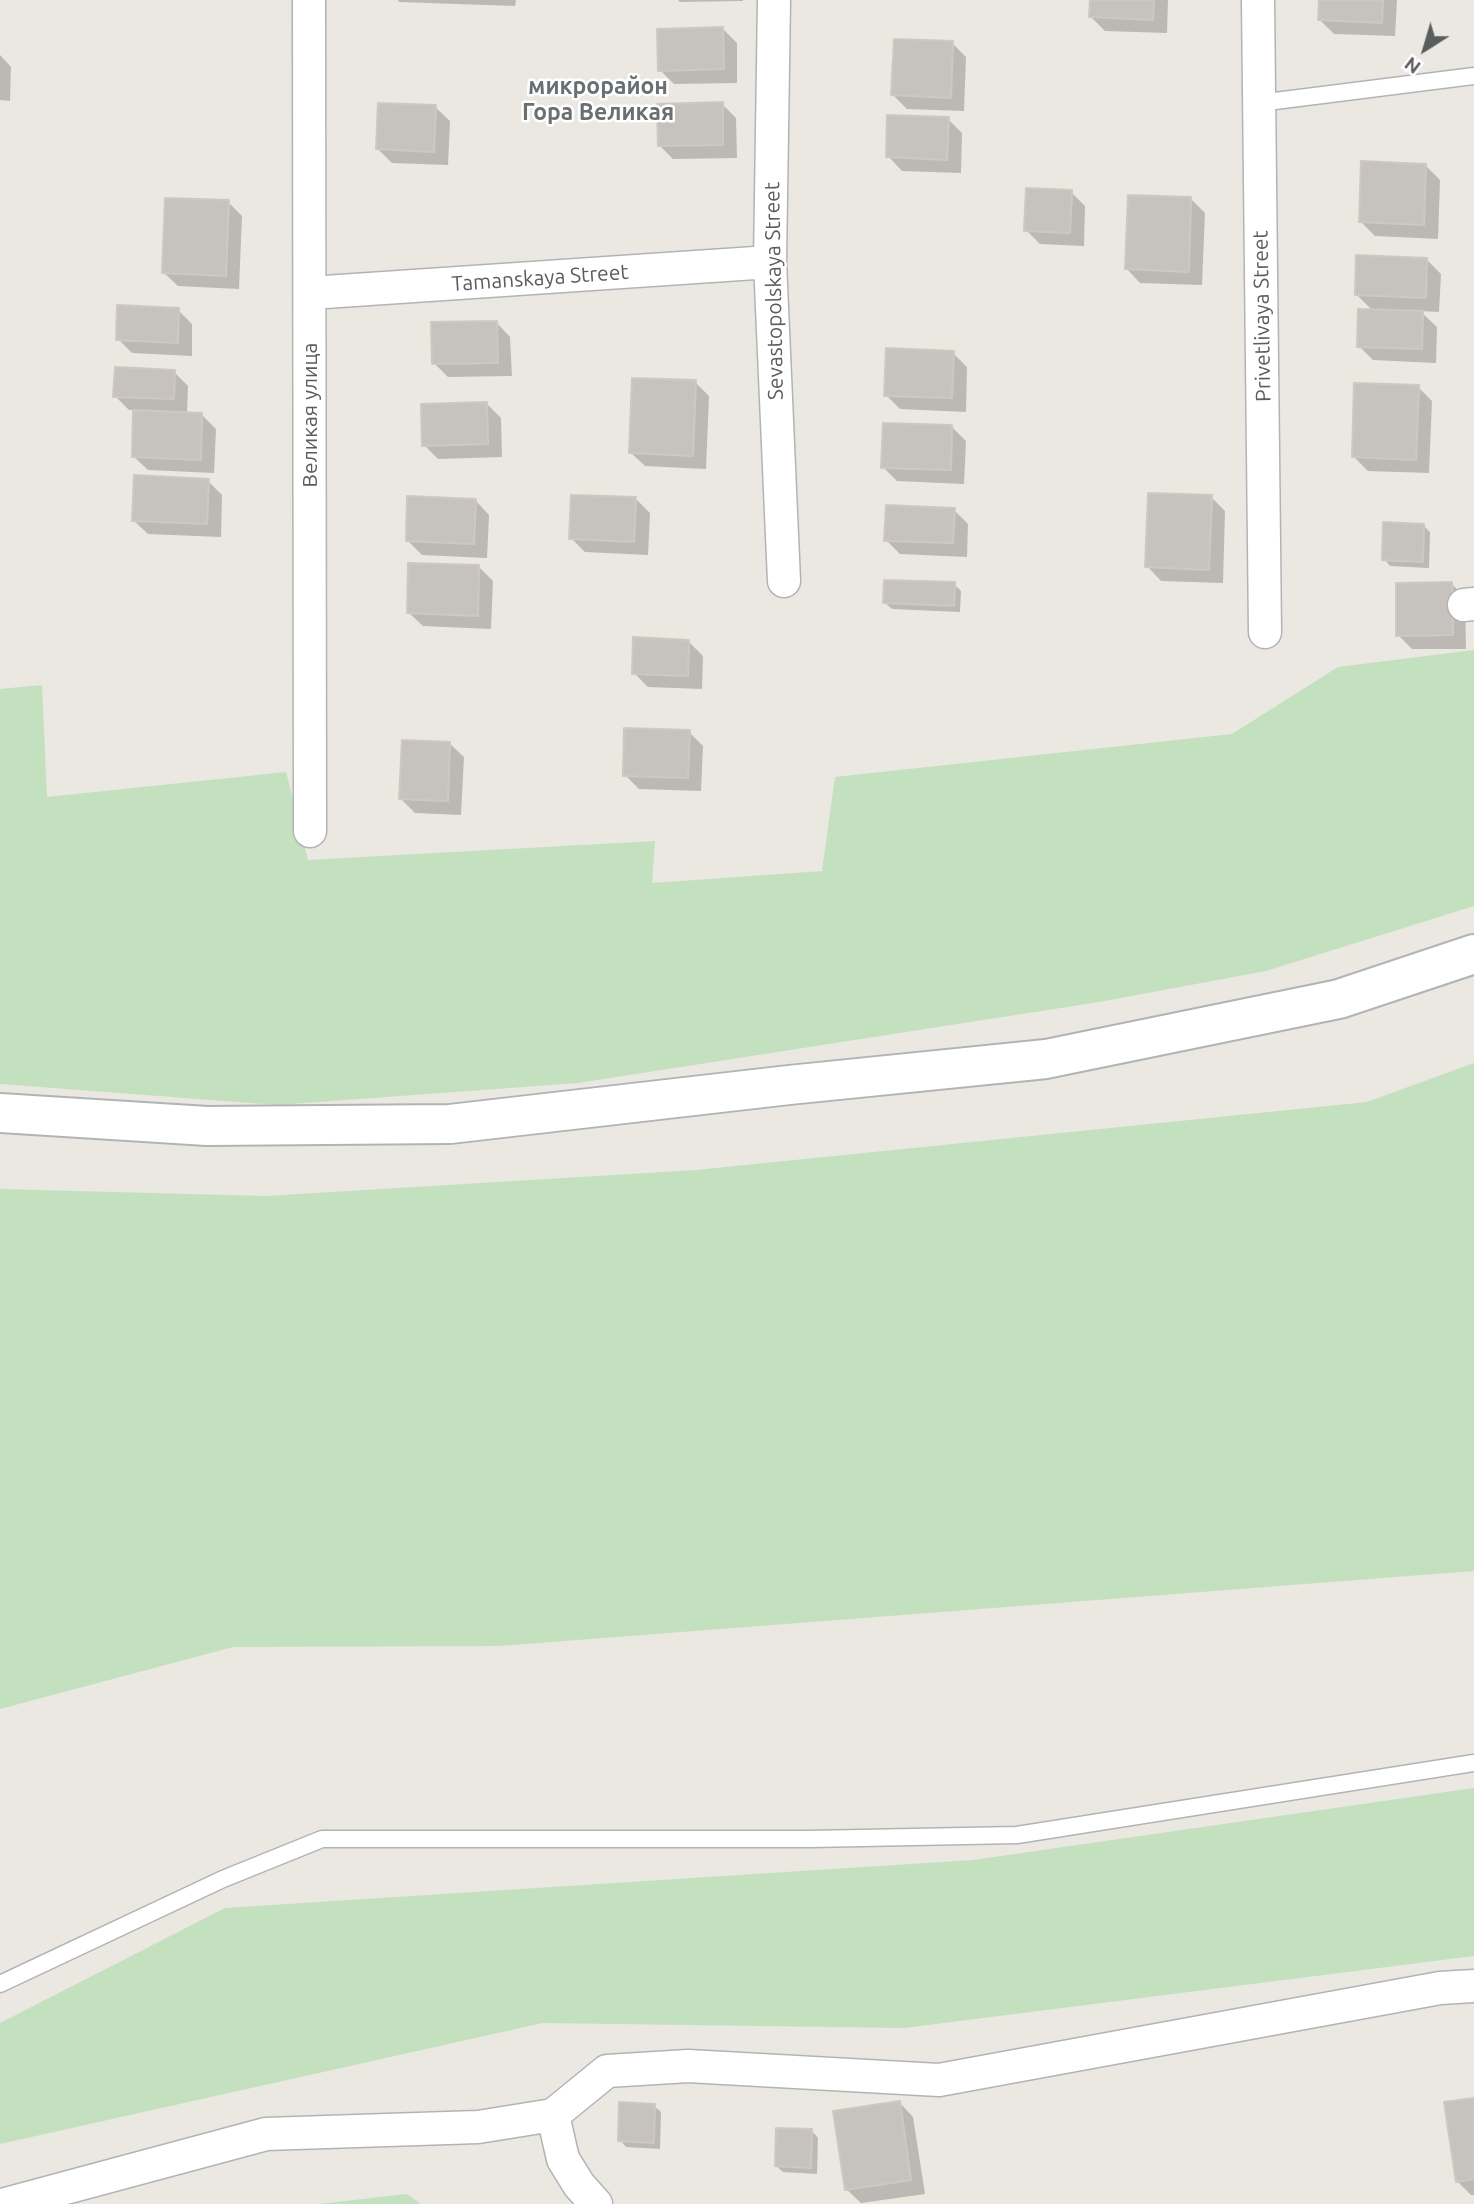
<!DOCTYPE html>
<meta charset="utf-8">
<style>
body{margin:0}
#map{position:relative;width:1474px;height:2204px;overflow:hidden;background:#ebe7e1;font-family:Ubuntu,sans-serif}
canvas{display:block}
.north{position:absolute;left:1390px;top:14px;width:70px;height:70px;-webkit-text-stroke:5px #fff;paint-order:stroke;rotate:217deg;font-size:19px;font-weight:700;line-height:28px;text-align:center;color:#595d60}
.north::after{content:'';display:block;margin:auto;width:24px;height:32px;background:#595d60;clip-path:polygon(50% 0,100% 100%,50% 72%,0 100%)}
</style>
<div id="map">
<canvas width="1474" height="2204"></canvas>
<div class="north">N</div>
</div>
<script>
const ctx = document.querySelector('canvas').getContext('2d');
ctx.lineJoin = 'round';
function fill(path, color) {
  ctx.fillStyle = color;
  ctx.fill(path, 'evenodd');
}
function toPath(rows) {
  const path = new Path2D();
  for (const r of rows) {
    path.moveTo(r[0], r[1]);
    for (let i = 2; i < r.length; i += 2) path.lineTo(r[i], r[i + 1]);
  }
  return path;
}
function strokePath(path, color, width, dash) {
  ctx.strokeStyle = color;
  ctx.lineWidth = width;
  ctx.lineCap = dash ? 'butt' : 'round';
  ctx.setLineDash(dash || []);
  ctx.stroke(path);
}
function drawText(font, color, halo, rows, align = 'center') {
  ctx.font = font + ' Ubuntu,sans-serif';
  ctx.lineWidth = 5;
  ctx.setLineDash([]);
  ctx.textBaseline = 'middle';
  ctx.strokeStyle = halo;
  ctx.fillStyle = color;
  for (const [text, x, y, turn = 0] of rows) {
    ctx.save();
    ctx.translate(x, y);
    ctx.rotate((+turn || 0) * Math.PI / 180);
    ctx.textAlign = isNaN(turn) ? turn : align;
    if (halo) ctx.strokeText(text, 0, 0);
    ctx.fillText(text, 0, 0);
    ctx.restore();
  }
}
fill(toPath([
 [1474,650,1474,906,1266,971,1099,1002,578,1083,277,1105,0,1084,0,689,42,685,47,797,286,772,308,860,655,841,652,883,822,871,835,777,1232,734,1338,667],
 [1474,1063,1474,1571,500,1646,233,1647,0,1709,0,1189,266,1196,696,1170,1367,1102],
 [1474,1788,1474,1956,904,2028,543,2023,0,2144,0,2023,225,1908,973,1860],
 [407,2194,421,2204,319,2204]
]), '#c3e1bf');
fill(toPath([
 [398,0,516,0,515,6,399,2],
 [678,0,743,0,743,1,680,2],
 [1091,0,1168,0,1167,33,1105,31,1091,17],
 [1321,0,1397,0,1395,36,1334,34,1320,20],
 [723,29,737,43,737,83,674,84,660,70],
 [952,43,966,57,964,111,907,109,893,95],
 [0,55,11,67,10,101,0,100],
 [722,104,736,118,737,158,673,159,659,145],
 [435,107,450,121,448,165,392,163,378,149],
 [948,119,962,133,961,173,902,171,888,156],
 [1426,166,1440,180,1438,239,1375,236,1361,222],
 [1071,192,1085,206,1084,246,1040,244,1026,230],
 [1191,199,1205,213,1202,285,1140,283,1126,268],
 [228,202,242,216,239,289,178,286,163,272],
 [1427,260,1441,274,1439,312,1420,311,1437,327,1436,363,1373,360,1359,346,1373,311,1357,295],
 [178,310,192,324,192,356,132,353,118,339],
 [496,322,510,337,512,376,448,377,434,363],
 [953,353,967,367,966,412,900,409,886,395],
 [174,372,188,386,187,414,202,415,216,429,214,473,148,470,133,456,135,410,129,410,115,396],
 [695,382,709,396,706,469,645,466,630,452],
 [1418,387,1432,401,1429,473,1368,471,1354,457],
 [487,404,501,418,502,457,438,459,424,445],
 [952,427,966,441,964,484,897,481,883,467],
 [208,481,222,495,221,537,148,534,133,520],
 [1211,497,1225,511,1223,583,1161,581,1147,566],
 [636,499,650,513,648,555,585,552,571,538],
 [475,500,489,515,487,558,422,555,408,541],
 [954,510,968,524,967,557,900,554,886,540],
 [1423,525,1430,532,1429,568,1390,566,1384,559],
 [479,567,493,581,491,629,423,626,408,612],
 [1451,583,1465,598,1466,649,1412,649,1398,635],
 [954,584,961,591,960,612,892,609,885,603],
 [689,642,703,656,702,689,648,687,634,673],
 [689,732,703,746,701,791,639,789,625,775],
 [449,743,464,757,461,815,415,813,401,799],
 [1474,2100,1474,2195,1471,2195,1457,2181],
 [899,2102,913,2117,925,2194,861,2203,846,2189],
 [654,2106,661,2112,660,2149,626,2147,620,2140],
 [812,2131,818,2138,817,2174,783,2172,776,2166]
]), '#0003');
const building = toPath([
 [1090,0,1154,0,1153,20,1089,17,1090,0],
 [1319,0,1383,0,1382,23,1318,20,1319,0],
 [723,27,724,69,658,71,657,29,723,27],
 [894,39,953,41,951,98,891,95,894,39],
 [723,102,723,145,658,146,657,104,723,102],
 [378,103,436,105,434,152,376,149,378,103],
 [887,115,949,117,947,160,886,157,887,115],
 [1361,161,1426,164,1424,225,1359,222,1361,161],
 [1026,188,1072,190,1070,233,1024,231,1026,188],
 [1128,195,1191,197,1189,272,1125,269,1128,195],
 [165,198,229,200,226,276,162,273,165,198],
 [1356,255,1427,258,1426,298,1355,295,1356,255],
 [117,305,179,308,178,343,116,340,117,305],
 [1358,309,1423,311,1422,349,1357,347,1358,309],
 [497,321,498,363,432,364,431,322,497,321],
 [886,348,954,351,952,398,884,396,886,348],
 [115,367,175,370,174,399,113,397,115,367],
 [632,378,696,380,693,456,629,453,632,378],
 [1354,383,1419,385,1416,460,1352,457,1354,383],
 [487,402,488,444,422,446,421,404,487,402],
 [133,410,202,413,201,460,132,457,133,410],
 [883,423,952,425,951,470,881,468,883,423],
 [134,475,209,479,207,524,132,521,134,475],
 [1148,493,1212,495,1209,570,1145,567,1148,493],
 [571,495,636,497,634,542,569,539,571,495],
 [407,496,476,499,474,544,406,541,407,496],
 [886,505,955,508,953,543,884,541,886,505],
 [1383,522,1424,524,1423,562,1382,560,1383,522],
 [408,563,479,565,478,616,407,613,408,563],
 [884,580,955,582,954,606,883,603,884,580],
 [1452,582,1453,635,1396,636,1396,583,1452,582],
 [633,637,689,640,688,676,632,674,633,637],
 [624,728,690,730,688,778,623,776,624,728],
 [402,740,450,742,448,801,399,799,402,740],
 [1474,2098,1474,2179,1456,2182,1444,2102,1474,2098],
 [900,2101,911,2180,845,2190,833,2111,900,2101],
 [619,2102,655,2104,654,2143,618,2141,619,2102],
 [776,2128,812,2129,811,2168,775,2166,776,2128]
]);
fill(building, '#c6c2bd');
strokePath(building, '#cfc8c0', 2);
const service = toPath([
 [1259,103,1474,76],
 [0,1984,223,1879,322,1839,810,1839,1017,1835,1474,1763]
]);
const minor = toPath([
 [309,0,310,831],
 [774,0,770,262,784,581],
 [1258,0,1265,632],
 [310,293,770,262],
 [1464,605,1474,604],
 [553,2115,563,2159,579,2185,596,2204],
 [6,2204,266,2134,478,2127,553,2115,607,2071,688,2066,939,2080,1440,1988,1474,1986]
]);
const secondary = toPath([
 [0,1113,207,1126,450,1124,789,1085,1046,1059,1339,999,1474,954]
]);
strokePath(service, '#b1b4b7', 19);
strokePath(minor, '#b1b4b7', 35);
strokePath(secondary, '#b0b4b7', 42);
strokePath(service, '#fff', 16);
strokePath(minor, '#fff', 32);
strokePath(secondary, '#fff', 38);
drawText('21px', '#595d60', '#fff', [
 ["Tamanskaya Street",540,278,-4],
 ["Sevastopolskaya Street",774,291,-91],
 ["Privetlivaya Street",1262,316,-91],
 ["Великая улица",310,415,-90]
]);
drawText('bold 23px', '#6a6f72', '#fff', [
 ["микрорайон",598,86],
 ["Гора Великая",598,112]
]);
</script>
